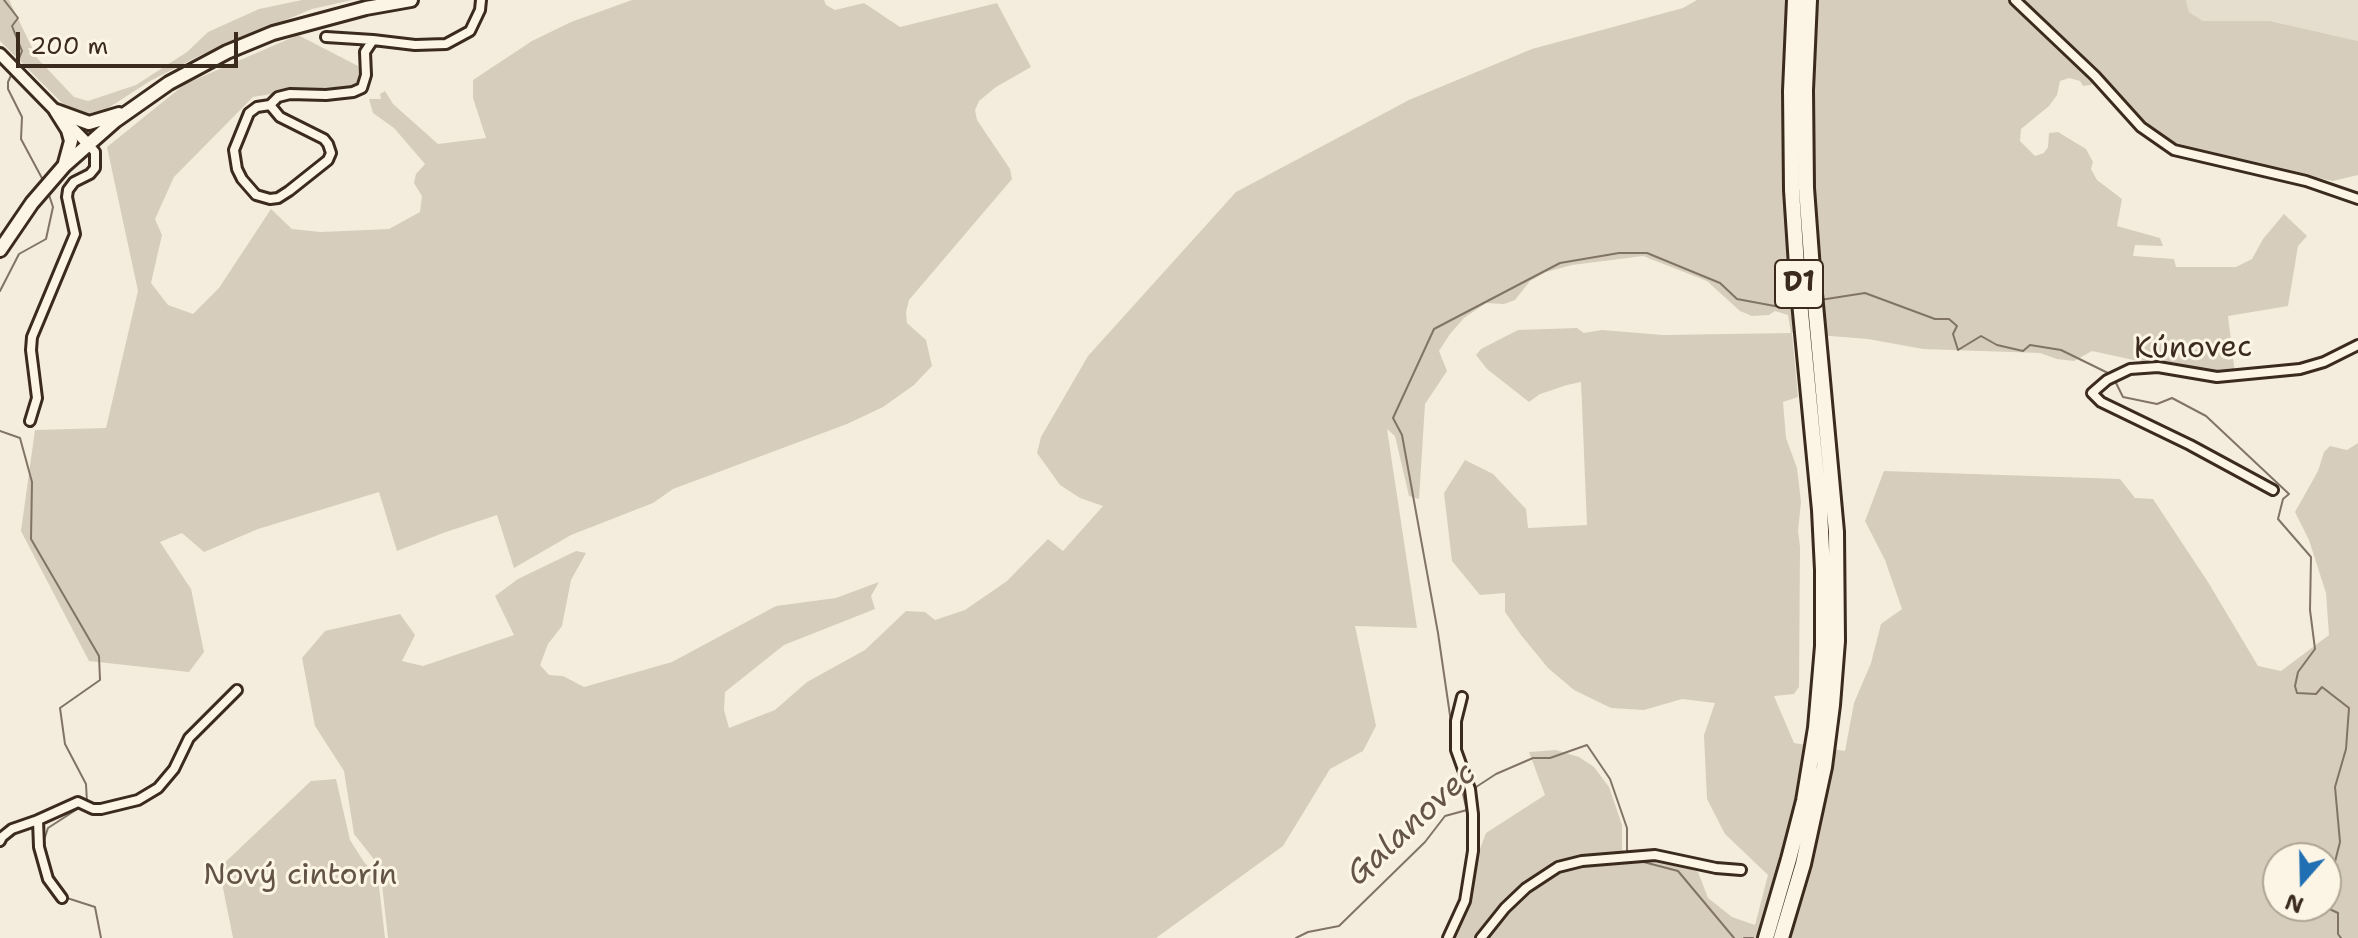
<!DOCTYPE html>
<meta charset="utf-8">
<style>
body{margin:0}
#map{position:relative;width:2358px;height:938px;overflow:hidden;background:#f4eddd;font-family:"Shantell Sans",sans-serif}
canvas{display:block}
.north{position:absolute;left:2262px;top:842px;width:80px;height:80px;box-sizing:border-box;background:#fcf5e5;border:2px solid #afa495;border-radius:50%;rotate:200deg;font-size:22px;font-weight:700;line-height:32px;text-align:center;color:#3b2a1e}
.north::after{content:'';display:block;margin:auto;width:28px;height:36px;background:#1f6fb2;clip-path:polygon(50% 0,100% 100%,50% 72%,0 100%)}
.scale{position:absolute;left:16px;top:32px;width:222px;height:36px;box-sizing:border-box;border:4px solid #3b2a1e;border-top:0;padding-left:10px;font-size:24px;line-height:28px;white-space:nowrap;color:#3b2a1e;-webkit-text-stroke:6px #fcf5e5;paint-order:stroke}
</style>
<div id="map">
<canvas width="2358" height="938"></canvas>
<div class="north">N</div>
<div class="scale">200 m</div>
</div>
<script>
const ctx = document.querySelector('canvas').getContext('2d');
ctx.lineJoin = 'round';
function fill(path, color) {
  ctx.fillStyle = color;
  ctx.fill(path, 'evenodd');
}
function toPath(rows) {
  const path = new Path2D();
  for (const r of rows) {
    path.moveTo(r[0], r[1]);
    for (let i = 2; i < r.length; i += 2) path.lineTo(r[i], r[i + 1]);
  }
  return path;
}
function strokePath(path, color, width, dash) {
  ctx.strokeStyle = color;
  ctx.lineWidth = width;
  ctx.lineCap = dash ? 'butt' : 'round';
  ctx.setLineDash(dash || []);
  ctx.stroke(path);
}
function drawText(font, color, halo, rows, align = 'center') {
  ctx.font = font + ' "Shantell Sans",sans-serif';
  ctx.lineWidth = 6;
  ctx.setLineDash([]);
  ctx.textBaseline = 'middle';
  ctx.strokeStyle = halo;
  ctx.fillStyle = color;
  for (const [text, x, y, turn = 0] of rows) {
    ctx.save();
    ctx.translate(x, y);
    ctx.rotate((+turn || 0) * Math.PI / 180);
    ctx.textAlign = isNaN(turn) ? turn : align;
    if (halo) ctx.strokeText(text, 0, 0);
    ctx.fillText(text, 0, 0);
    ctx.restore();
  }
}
fill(toPath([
 [2186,0,2358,0,2358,41,2270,21,2203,21,2189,12]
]), '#e5ddce');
fill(toPath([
 [0,0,9,0,37,58,74,97,88,101,136,85,187,52,208,32,259,9,302,0,352,0,312,9,201,55,150,81,102,112,84,116,72,113,0,41],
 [632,0,824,0,826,5,835,10,864,3,900,27,997,3,1031,67,996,87,979,101,975,110,977,120,1010,169,1012,179,909,300,906,312,907,323,926,340,932,366,914,385,883,407,847,424,673,489,653,503,571,535,514,568,497,515,443,533,397,551,379,492,258,529,204,552,182,533,160,542,191,589,204,652,189,672,89,661,21,531,35,430,106,428,138,291,107,147,185,84,298,35,358,66,361,81,351,87,306,94,277,93,253,97,174,177,155,219,162,235,151,283,168,305,193,314,219,288,271,209,292,229,320,232,389,229,420,212,422,196,414,183,416,174,425,164,394,128,373,113,369,99,381,99,380,94,385,91,393,104,438,144,486,138,473,98,473,80,532,41,571,22],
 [1697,0,2186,0,2189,12,2203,21,2270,21,2358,41,2358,175,2333,181,2233,162,2180,146,2163,139,2146,126,2100,75,2091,85,2083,86,2080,81,2069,78,2060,81,2057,95,2049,106,2021,129,2020,141,2035,156,2044,153,2048,147,2049,133,2058,132,2086,149,2093,162,2091,169,2097,180,2122,199,2117,226,2160,238,2163,246,2135,245,2133,256,2174,259,2176,267,2236,267,2252,259,2263,239,2284,214,2307,236,2298,246,2288,306,2228,316,2236,382,2092,351,2074,361,2057,359,2040,353,1923,349,1868,339,1792,333,1798,397,1783,402,1786,438,1797,468,1801,502,1798,531,1800,547,1799,687,1794,694,1774,696,1794,743,1845,751,1854,703,1871,663,1881,624,1902,609,1885,560,1865,521,1884,471,2120,479,2135,498,2153,499,2208,582,2258,666,2281,671,2329,635,2326,593,2309,540,2295,512,2318,471,2324,452,2330,446,2347,450,2358,443,2358,938,1446,938,1486,833,1545,795,1529,752,1556,750,1579,757,1594,767,1609,787,1622,825,1622,850,1644,859,1655,857,1698,872,1708,898,1732,917,1755,925,1768,875,1725,834,1707,799,1704,735,1715,703,1682,699,1644,710,1611,708,1574,690,1548,668,1521,635,1505,612,1505,593,1480,595,1452,561,1444,493,1465,460,1493,474,1526,509,1528,528,1587,525,1581,382,1567,385,1540,394,1529,402,1487,369,1476,355,1481,349,1518,330,1577,328,1584,333,1602,330,1663,335,1791,333,1788,315,1775,311,1769,315,1752,316,1740,311,1707,281,1643,256,1572,265,1546,272,1530,281,1515,300,1504,304,1486,303,1464,318,1450,334,1439,351,1447,371,1425,404,1419,499,1409,496,1395,436,1387,429,1417,628,1355,626,1376,726,1363,751,1330,769,1283,846,1156,938,388,938,380,867,354,834,344,771,315,726,302,658,325,631,400,614,415,635,402,661,423,666,514,635,495,596,518,579,576,551,586,553,571,580,562,626,548,644,540,665,549,675,563,676,584,687,672,662,776,606,836,598,879,582,871,596,875,609,784,645,725,692,724,710,729,728,775,710,807,682,865,650,906,611,925,612,935,620,965,610,1007,581,1048,539,1063,551,1103,506,1080,498,1060,485,1037,453,1041,437,1088,356,1236,192,1409,100,1532,49,1683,8],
 [2278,858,2326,858,2326,906,2278,906],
 [336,779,350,840,364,862,378,877,385,938,233,938,219,868,311,781]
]), '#d6cdbd');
strokePath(toPath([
 [4,0,18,18,12,26,22,51,16,66],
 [13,71,8,82,8,89,22,117,21,139,44,182],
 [0,291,19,254,46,239,53,207,48,192],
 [1820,300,1865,293,1935,319,1949,319,1957,326,1953,334,1958,350,1981,336,1997,345,2023,351,2030,345,2061,350,2110,374],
 [2114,379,2123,397,2157,404,2172,398,2206,416,2289,494,2283,499,2278,519,2311,557,2310,610,2315,649,2298,672,2295,686,2297,693,2316,694,2322,687,2349,708,2346,749,2335,787,2340,842,2326,897],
 [0,431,20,438,32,482,31,539,99,656,100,680,60,708,65,744,86,784,87,802],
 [1452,729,1438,633,1402,435,1393,418,1434,329,1560,263,1619,253,1647,253,1720,283,1737,299,1780,307,1794,304],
 [1453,751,1467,811],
 [1473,789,1496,774,1533,758,1550,758,1587,745,1610,779,1627,828,1627,852],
 [82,806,48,828,43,843,52,874,67,898,95,907,101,938],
 [1636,860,1678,871,1734,938],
 [2323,906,2338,913,2338,934,2341,938],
 [1296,938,1308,932,1339,926,1425,842,1445,816,1467,810],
 [1744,938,1753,938]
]), '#817466', 2);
const minor = toPath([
 [2015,0,2095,76,2141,127,2174,150,2306,181,2358,199],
 [326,37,373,40],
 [270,105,280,117,324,139,328,144,331,153,328,160,289,191,278,198,270,199,256,195,242,179,237,169,234,150,249,113,257,107,270,105,278,97,290,94,326,95,353,92,362,88,366,75,365,52,373,40,415,45,446,44,470,31,480,10,481,0],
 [30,421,37,398,31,350,32,337,75,234,67,197,68,190,74,182,90,174,95,168,95,152,88,144],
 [2273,490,2190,445,2101,402,2092,393,2107,380,2130,369,2158,367,2217,377,2300,369,2324,362,2358,345],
 [38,820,39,847,48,879,62,898],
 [0,841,2,837,12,829,38,820,78,802,93,809,101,809,138,800,158,788,174,769,189,738,237,690],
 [1448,938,1465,901,1473,851,1473,814,1470,789,1456,750,1456,721,1462,697],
 [1481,938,1505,908,1526,888,1558,867,1582,861,1655,855,1716,868,1741,870]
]);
const tertiary = toPath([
 [0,54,88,144]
]);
const primary = toPath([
 [56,111,89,123,119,114],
 [56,111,68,130,71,141,65,163],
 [0,250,32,203,64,166,115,121,169,83,227,52,273,33,366,8,411,0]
]);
const motorway = toPath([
 [1766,938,1789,859,1804,801,1816,728,1823,646,1823,570,1820,510,1798,281,1792,190,1791,91,1795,0],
 [1781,938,1803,864,1824,767,1832,705,1837,641,1836,532,1813,283,1806,188,1805,90,1809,0]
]);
strokePath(minor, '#3b2a1e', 14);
strokePath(tertiary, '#3b2a1e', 16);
strokePath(primary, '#3b2a1e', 18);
strokePath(motorway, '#3b2a1e', 20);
strokePath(minor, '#fcf5e5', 8);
strokePath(tertiary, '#fcf5e5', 10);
strokePath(primary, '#fcf5e5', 12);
strokePath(motorway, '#fcf5e5', 14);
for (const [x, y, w] of [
 [1799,284,48]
]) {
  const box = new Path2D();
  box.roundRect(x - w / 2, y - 24, w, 48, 6);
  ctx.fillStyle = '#fcf5e5';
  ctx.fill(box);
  strokePath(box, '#3b2a1e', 2);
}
drawText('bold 28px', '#3b2a1e', null, [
 ["D1",1799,284]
]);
drawText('30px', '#3b2a1e', '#fcf5e5', [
 ["Kúnovec",2193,349,-1]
]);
drawText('30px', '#625346', '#fcf5e5', [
 ["Nový cintorín",300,876]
]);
drawText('italic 32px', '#645548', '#fcf5e5', [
 ["Galanovec",1412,825,-43]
]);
</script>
